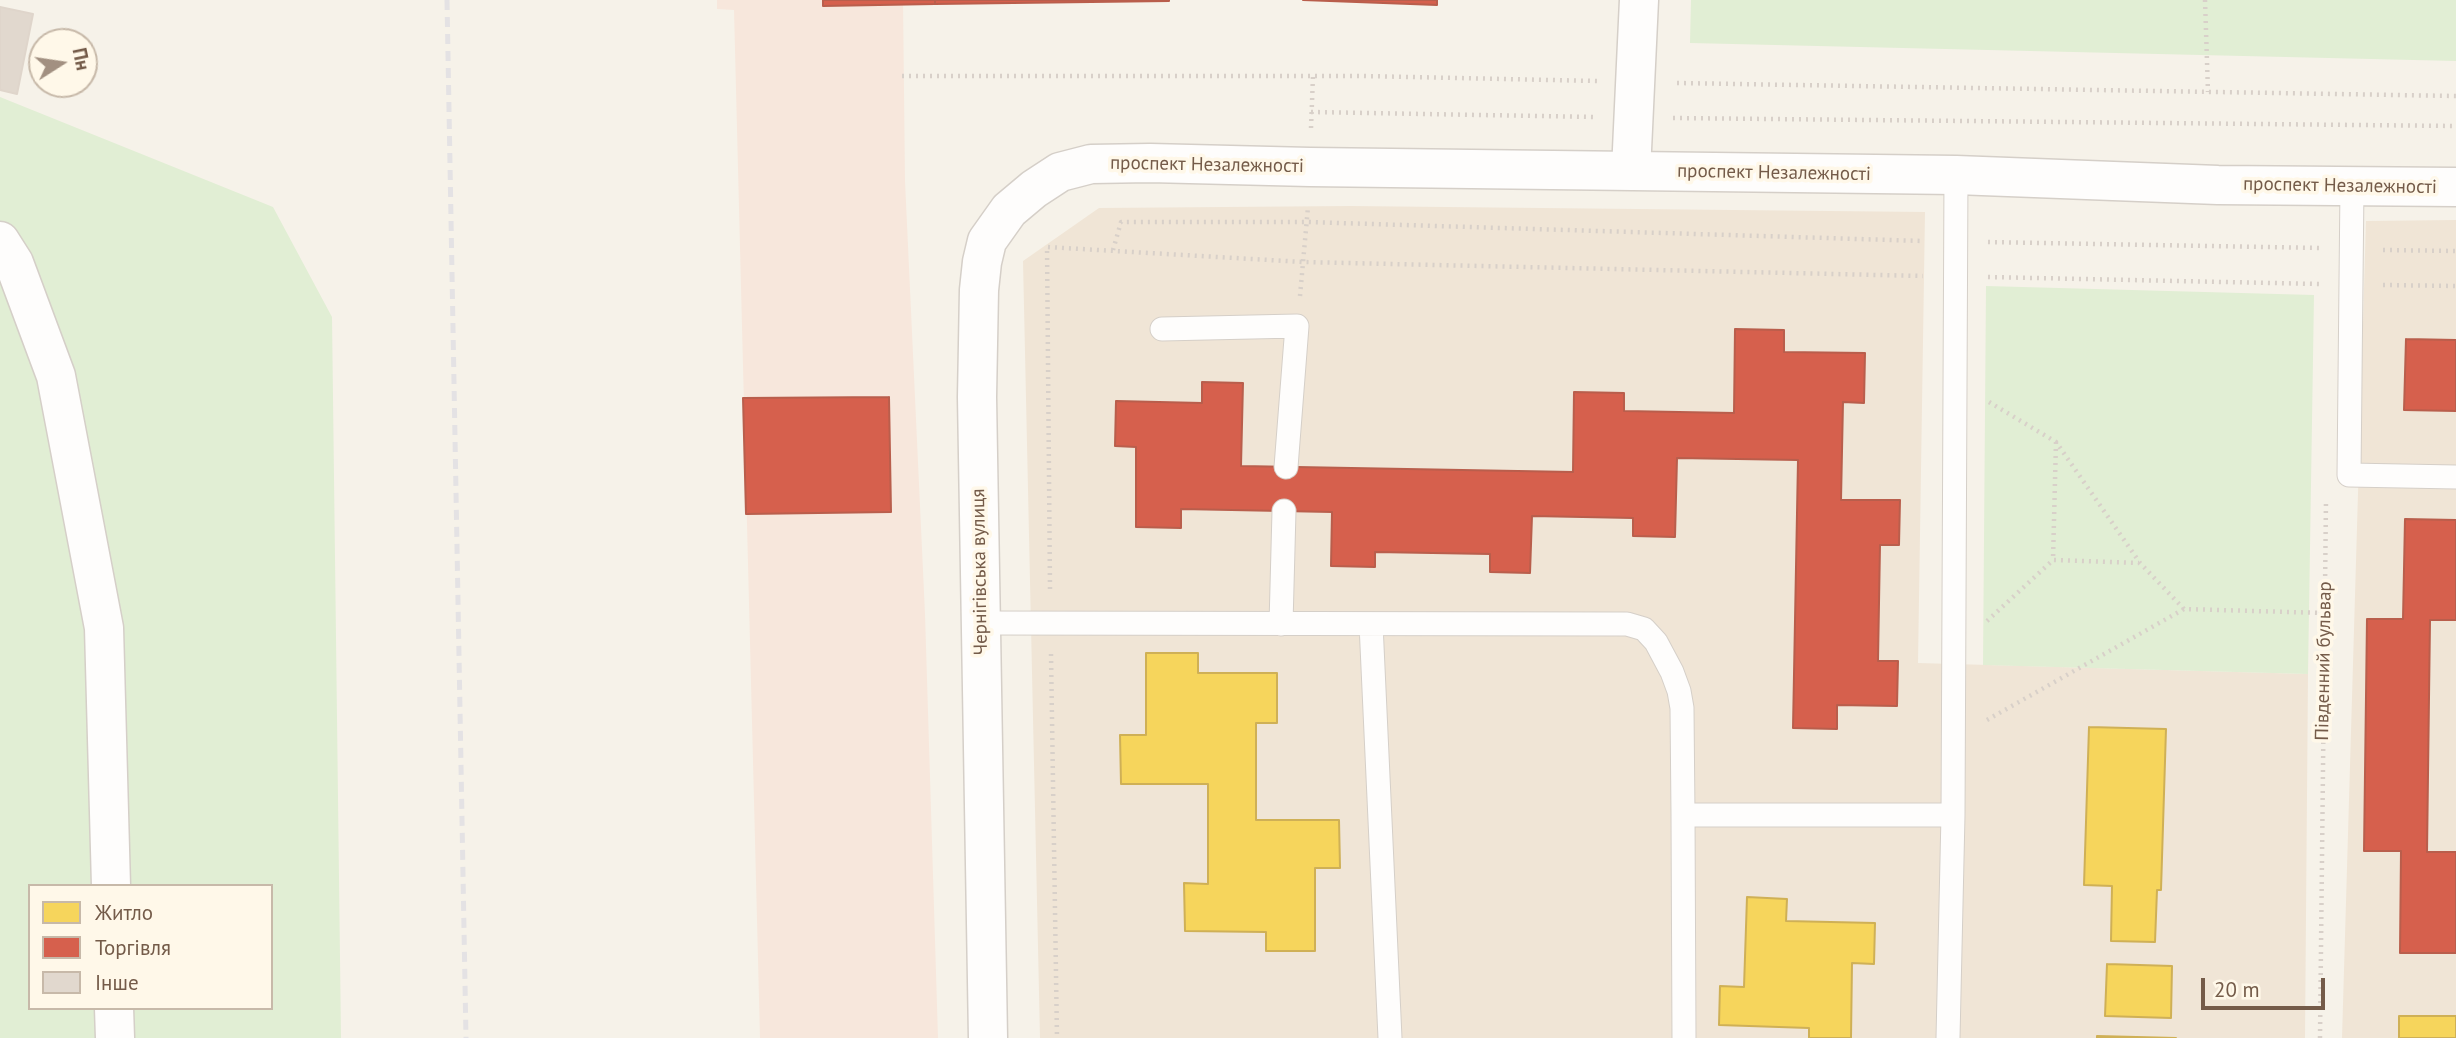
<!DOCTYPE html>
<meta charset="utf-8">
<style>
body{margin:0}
#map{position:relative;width:2456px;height:1038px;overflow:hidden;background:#f6f2e9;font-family:"PT Sans",sans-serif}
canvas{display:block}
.legend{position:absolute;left:28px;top:884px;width:245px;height:126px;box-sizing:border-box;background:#fff8e9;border:2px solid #c7b9a9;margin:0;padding:9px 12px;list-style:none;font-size:21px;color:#745b49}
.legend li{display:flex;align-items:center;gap:14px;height:35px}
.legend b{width:35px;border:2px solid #c7b9a9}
.north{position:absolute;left:28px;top:28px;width:70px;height:70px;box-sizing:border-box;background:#fff8e9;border:2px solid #c7b9a9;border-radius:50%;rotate:78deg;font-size:19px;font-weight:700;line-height:28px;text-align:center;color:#745b49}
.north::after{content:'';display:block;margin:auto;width:24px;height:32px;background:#a29081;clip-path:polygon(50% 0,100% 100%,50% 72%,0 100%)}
.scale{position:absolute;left:2201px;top:978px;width:124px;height:32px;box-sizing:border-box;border:4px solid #745b49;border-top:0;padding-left:9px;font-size:21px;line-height:24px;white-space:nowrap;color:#745b49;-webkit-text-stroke:5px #fff8e9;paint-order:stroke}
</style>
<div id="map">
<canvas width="2456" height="1038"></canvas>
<ul class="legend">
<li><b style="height:19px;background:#f6d55c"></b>Житло</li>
<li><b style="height:19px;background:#d6604d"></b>Торгівля</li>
<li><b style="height:19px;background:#e1d8ce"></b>Інше</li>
</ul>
<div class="north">Пн</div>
<div class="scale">20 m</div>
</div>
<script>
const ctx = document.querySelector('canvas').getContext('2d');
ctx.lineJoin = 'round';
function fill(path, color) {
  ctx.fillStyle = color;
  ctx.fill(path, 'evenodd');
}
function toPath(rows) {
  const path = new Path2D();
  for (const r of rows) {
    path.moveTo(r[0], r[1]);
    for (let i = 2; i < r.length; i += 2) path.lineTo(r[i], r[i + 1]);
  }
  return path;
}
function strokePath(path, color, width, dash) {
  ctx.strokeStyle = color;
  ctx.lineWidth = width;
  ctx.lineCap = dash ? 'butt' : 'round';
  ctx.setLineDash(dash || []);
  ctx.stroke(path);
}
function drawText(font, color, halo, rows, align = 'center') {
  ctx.font = font + ' "PT Sans",sans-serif';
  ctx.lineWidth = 7;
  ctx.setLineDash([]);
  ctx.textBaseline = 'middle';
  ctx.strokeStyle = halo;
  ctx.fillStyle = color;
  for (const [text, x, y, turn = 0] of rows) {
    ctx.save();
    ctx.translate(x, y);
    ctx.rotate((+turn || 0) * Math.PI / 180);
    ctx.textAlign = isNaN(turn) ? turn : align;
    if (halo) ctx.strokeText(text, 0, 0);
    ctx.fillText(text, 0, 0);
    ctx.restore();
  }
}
fill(toPath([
 [1350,206,1925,212,1918,663,2308,674,2305,1038,1040,1038,1023,261,1099,208],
 [2456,220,2456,1038,2342,1038,2366,221]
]), '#f0e5d6');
fill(toPath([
 [717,0,903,0,905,181,925,614,938,1038,760,1038,734,10,717,9]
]), '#f7e7dc');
fill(toPath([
 [1691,0,2456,0,2456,61,1690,43],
 [0,97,273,207,332,317,341,1038,0,1038],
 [30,886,271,886,271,1008,30,1008],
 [1986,286,2314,295,2308,674,1983,665]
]), '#e1eed4');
const homes = toPath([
 [1146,653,1198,653,1198,673,1277,673,1277,723,1256,723,1256,820,1339,820,1340,868,1315,868,1315,951,1266,951,1266,932,1185,931,1184,883,1208,884,1208,784,1121,784,1120,735,1146,735,1146,653],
 [2089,727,2166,729,2161,890,2157,890,2155,942,2111,941,2112,886,2084,885,2089,727],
 [1747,897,1787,899,1786,921,1875,923,1874,964,1852,963,1851,1038,1809,1038,1809,1028,1719,1025,1720,986,1744,987,1747,897],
 [2107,964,2172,966,2171,1018,2105,1016,2107,964],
 [2399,1016,2456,1016,2456,1038,2399,1038,2399,1016],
 [2097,1036,2176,1038,2097,1038,2097,1036]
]);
fill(homes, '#f6d55c');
strokePath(homes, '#cfb056', 2);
const shops = toPath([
 [823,0,935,0,935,4,823,6,823,0],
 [935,0,1169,0,1169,1,935,4,935,0],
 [1303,0,1437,0,1437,5,1303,0],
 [1735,329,1784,330,1784,352,1865,353,1864,403,1843,402,1841,500,1900,500,1899,545,1880,545,1878,661,1898,661,1897,706,1837,705,1837,729,1793,728,1798,460,1677,458,1675,537,1633,536,1633,518,1532,516,1530,573,1490,572,1490,554,1375,552,1375,567,1331,566,1332,512,1181,509,1181,528,1136,527,1136,447,1115,446,1116,401,1202,403,1202,382,1243,383,1241,466,1573,472,1574,392,1624,393,1624,411,1734,413,1735,329],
 [2406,339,2456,340,2456,411,2404,410,2406,339],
 [889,397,891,512,746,514,743,398,889,397],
 [2405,519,2456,520,2456,620,2430,620,2427,852,2456,852,2456,953,2400,953,2401,851,2364,851,2367,619,2403,619,2405,519]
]);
fill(shops, '#d6604d');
strokePath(shops, '#b95e4c', 2);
const building = toPath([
 [0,7,33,14,17,94,0,90,0,7]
]);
fill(building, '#e1d8ce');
strokePath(building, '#dfd5cb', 2);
const service = toPath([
 [2352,185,2349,475,2456,477],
 [1162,329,1297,326,1286,467],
 [981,623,1627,624,1644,629,1656,642,1672,672,1679,691,1682,708,1683,815,1953,815,1956,175],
 [1281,624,1284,511],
 [1371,624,1390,1038],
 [1683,815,1684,1038],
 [1948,1038,1953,815]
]);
const minor = toPath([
 [0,241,14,263,56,376,104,628,111,886],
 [114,1008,115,1038]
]);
const tertiary = toPath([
 [1631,171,1639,0],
 [988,1038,977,397,979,290,982,262,987,241,1009,210,1034,189,1060,172,1091,164,1150,163,1310,167,1956,175,2218,185,2456,187]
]);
strokePath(service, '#d5cfc8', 25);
strokePath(minor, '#d5cfc8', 41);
strokePath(tertiary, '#d5cfc8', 41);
strokePath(toPath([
 [2205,0,2208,92],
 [902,76,1363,76,1597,81],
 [1677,83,2456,96],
 [1311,112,1594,117],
 [1673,118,2456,126],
 [1311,128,1313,76],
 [1988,242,2319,248],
 [1113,250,1121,222,1307,222,1923,241],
 [2383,250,2456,251],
 [1988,277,2319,284],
 [2383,285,2456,286],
 [1300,296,1308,207],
 [1989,402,2056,442,2140,563,2184,609,2324,613],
 [2056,442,2053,560,2139,563],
 [1050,589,1047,247,1303,262,1923,276],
 [1987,621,2053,560],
 [1051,654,1057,1038],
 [1987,720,2184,609],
 [2320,1038,2326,500]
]), '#d8d0c9', 4.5, [2, 5]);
strokePath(service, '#fefdfc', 23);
strokePath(minor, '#fefdfc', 38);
strokePath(tertiary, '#fefdfc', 38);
strokePath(toPath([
 [447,0,466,1038]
]), '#e4e2e4', 5, [10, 7]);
drawText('19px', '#745b49', '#fff8e9', [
 ["проспект Незалежності",1207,165,1],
 ["проспект Незалежності",1774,173,1],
 ["проспект Незалежності",2340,186,1],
 ["Чернігівська вулиця",980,572,-91],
 ["Південний бульвар",2324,661,-89]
]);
</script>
